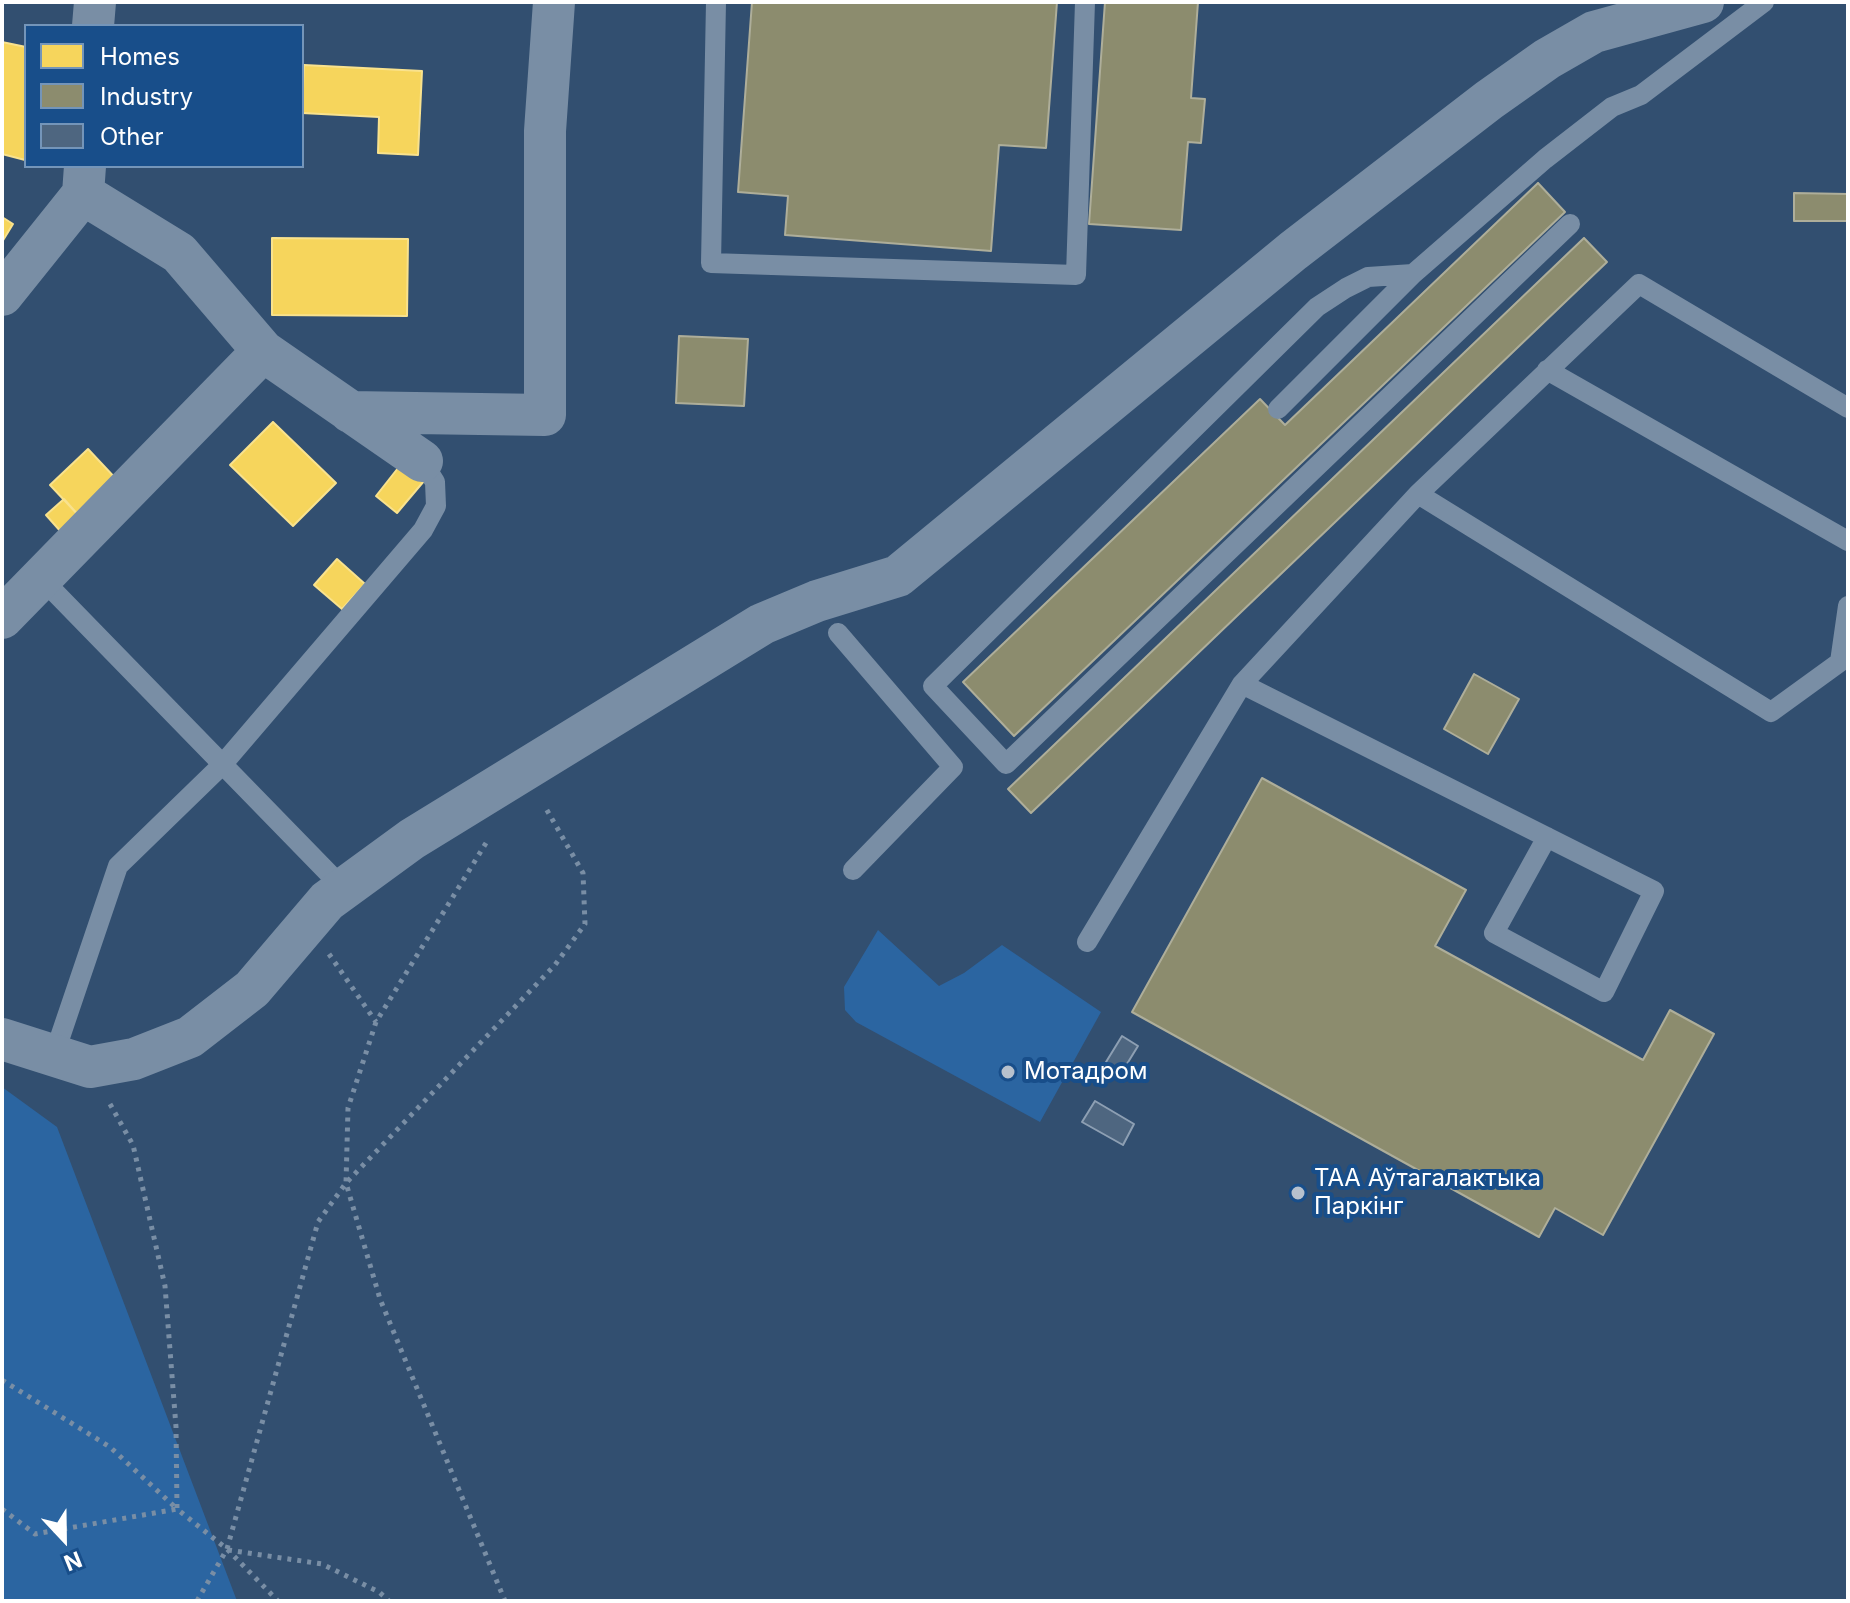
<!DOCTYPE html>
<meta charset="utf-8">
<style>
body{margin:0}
#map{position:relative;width:1850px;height:1603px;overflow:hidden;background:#324f70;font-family:Inter,sans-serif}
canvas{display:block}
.frame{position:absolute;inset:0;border:4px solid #fff;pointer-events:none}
.legend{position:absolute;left:24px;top:24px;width:280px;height:144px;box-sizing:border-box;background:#184e8a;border:2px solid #7495b9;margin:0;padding:10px 14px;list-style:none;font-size:24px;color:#fff}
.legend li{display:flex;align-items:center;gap:16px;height:40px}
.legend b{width:40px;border:2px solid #7495b9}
.north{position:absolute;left:24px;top:1499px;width:80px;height:80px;-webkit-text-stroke:6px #184e8a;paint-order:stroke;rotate:158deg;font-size:22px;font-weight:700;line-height:32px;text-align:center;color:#fff}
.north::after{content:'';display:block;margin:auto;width:28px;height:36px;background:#fff;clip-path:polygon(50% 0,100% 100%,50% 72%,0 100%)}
</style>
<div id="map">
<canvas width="1850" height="1603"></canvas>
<div class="frame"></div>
<ul class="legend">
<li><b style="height:22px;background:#f6d55c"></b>Homes</li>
<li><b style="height:22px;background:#8c8c6e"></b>Industry</li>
<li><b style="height:22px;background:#4e6680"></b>Other</li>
</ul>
<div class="north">N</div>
</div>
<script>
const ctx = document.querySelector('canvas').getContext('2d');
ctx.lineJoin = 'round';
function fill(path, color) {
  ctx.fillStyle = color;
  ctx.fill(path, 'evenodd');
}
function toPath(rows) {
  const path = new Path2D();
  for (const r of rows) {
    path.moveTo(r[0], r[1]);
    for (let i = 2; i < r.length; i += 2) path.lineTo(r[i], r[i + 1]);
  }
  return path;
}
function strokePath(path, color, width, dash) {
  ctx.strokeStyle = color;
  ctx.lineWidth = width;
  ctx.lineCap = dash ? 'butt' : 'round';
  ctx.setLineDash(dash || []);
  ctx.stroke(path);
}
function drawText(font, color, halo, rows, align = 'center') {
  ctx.font = font + ' Inter,sans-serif';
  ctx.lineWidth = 8;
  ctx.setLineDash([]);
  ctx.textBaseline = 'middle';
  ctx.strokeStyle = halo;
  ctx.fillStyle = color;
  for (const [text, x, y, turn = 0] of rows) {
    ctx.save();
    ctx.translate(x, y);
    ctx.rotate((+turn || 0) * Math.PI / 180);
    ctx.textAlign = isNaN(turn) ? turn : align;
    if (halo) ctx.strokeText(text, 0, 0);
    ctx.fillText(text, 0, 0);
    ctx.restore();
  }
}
fill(toPath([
 [878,930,939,986,964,973,1002,945,1101,1012,1040,1122,856,1022,845,1010,844,987],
 [2,1087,57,1127,237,1601,2,1601]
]), '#2b65a1');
const homes = toPath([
 [2,42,26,47,25,160,2,154,2,42],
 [304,65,422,71,418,155,378,153,379,117,302,113,304,65],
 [2,217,13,224,2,242,2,217],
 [272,238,408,239,407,316,272,315,272,238],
 [273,422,336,483,293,526,230,465,273,422],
 [88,449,118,481,80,517,50,485,88,449],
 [402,463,424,481,397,513,376,496,402,463],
 [64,499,80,517,62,533,46,515,64,499],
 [337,559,365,584,342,609,314,585,337,559]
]);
fill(homes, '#f6d55c');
strokePath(homes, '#f9e28d', 2);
const industry = toPath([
 [752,2,1057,2,1046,148,999,145,991,251,785,235,788,196,738,192,752,2],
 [1105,2,1198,2,1191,98,1205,99,1201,143,1188,142,1181,230,1089,224,1105,2],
 [1538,183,1565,212,1014,736,963,682,1260,399,1285,425,1538,183],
 [1794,193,1848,194,1848,221,1794,221,1794,193],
 [1584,238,1607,262,1031,813,1008,789,1584,238],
 [679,336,748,339,744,406,676,403,679,336],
 [1474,674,1519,699,1488,754,1444,729,1474,674],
 [1262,778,1466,890,1435,946,1643,1060,1670,1010,1714,1034,1603,1235,1555,1208,1539,1237,1132,1012,1262,778]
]);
fill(industry, '#8c8c6e');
strokePath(industry, '#aeae9a', 2);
const building = toPath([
 [1122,1036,1138,1046,1122,1072,1106,1062,1122,1036],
 [1095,1101,1134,1124,1123,1145,1082,1122,1095,1101]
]);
fill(building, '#4e6680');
strokePath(building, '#8d9fb3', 2);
strokePath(toPath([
 [486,843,376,1022,348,1108,346,1183,380,1299,505,1601],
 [329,954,376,1022],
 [110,1104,133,1145,165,1286,176,1427,177,1509],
 [2,1380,110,1447,176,1508],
 [2,1509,35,1534,177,1509,227,1549,278,1601],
 [228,1550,322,1564,379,1592,389,1601],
 [197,1601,227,1549,318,1222,346,1183,555,965,585,924,583,873,544,805]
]), '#798ea5', 5, [4, 6]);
strokePath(toPath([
 [716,2,711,263,1076,275,1085,2],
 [1413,274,1368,277,1346,288,1317,307,933,686,1006,764,1570,224],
 [1547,370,1848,541],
 [1278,409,1413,274,1545,159,1612,107,1641,95,1764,2],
 [1418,494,1771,712,1840,662,1848,606],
 [41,578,344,889],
 [838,633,953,767,853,870],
 [1242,684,1654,891,1604,992,1494,933,1547,837],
 [1087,942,1242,684,1418,494,1639,284,1848,408],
 [54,1055,118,866,222,765,423,530,436,506,435,482,422,461]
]), '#798ea5', 20);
strokePath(toPath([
 [93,26,95,2],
 [83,194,179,253,263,351,422,461],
 [2,295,83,194,85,166],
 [350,412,545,415,545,131,554,2],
 [2,618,263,351],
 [2,1039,90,1067,134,1059,190,1037,252,989,327,901,412,839,762,624,817,601,898,576,1293,251,1489,100,1547,59,1594,32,1703,2]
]), '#798ea5', 42);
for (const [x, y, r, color] of [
 [1008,1072,8,"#b7c1cd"],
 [1298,1193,8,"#b7c1cd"]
]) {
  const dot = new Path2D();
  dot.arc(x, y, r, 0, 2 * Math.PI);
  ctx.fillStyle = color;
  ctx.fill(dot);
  strokePath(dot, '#184e8a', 3);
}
drawText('24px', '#fff', '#184e8a', [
 ["Мотадром",1024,1072],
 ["ТАА Аўтагалактыка",1314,1179],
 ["Паркінг",1314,1207]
], 'left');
</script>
